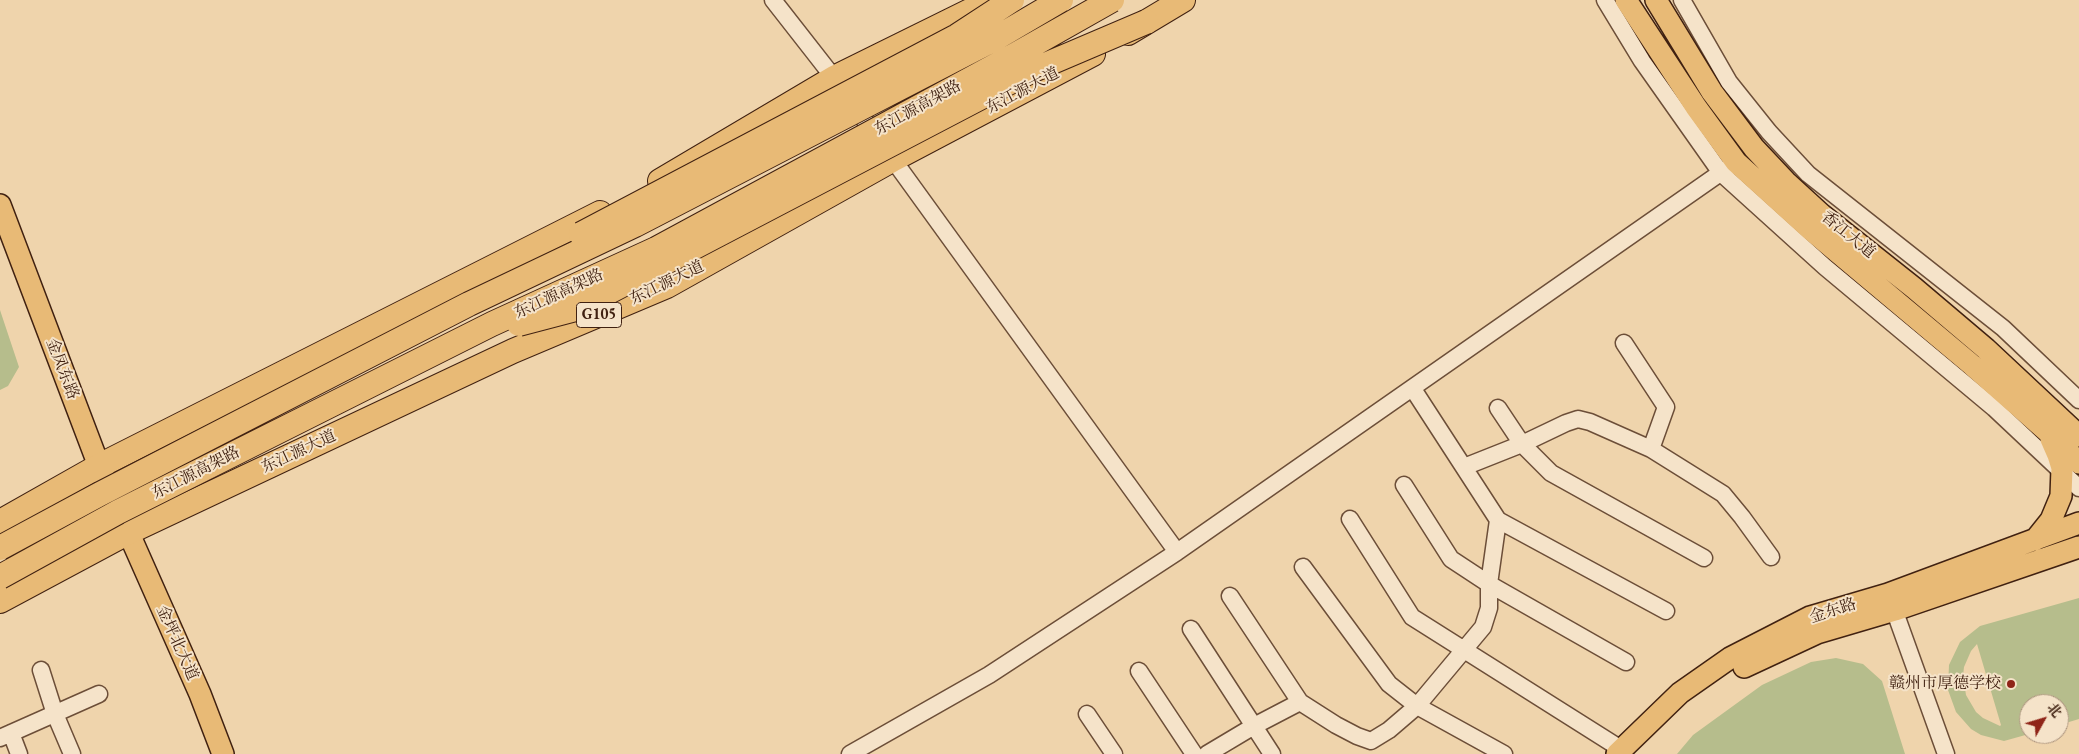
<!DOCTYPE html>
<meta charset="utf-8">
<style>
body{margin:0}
#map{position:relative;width:2079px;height:754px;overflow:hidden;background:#efd4ac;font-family:"EB Garamond","Noto Serif SC",serif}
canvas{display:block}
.north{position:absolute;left:2019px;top:694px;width:50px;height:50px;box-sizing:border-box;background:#f5e3c9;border:1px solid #ad957f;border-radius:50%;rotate:51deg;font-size:14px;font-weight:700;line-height:20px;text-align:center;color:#402111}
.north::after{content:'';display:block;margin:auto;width:18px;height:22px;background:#8f2418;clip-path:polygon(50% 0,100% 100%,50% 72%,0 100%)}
</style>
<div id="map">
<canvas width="2079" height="754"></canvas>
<div class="north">北</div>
</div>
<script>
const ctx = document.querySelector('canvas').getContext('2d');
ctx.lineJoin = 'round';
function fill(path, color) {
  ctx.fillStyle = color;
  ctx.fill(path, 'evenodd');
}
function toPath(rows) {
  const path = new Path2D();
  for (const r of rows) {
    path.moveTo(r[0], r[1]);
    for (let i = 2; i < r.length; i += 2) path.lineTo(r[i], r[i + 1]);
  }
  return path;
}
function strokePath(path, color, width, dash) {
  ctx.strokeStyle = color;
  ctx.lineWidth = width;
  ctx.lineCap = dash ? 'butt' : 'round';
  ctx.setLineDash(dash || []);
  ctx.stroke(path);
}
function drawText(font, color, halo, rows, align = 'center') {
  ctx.font = font + ' "EB Garamond","Noto Serif SC",serif';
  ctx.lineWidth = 4;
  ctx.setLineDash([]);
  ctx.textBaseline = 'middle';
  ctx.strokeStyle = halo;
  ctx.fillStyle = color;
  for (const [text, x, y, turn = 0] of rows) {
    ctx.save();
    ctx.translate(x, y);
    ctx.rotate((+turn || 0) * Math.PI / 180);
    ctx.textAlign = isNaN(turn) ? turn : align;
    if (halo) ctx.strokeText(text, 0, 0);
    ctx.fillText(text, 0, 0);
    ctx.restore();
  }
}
fill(toPath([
 [0,310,19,367,8,386,0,390],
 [2079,598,2079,719,2059,725,2059,704,2029,704,2029,734,2004,741,1981,735,1971,729,1956,712,1948,690,1949,665,1960,642,1980,626],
 [1977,644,2001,725,2000,726,1983,718,1976,712,1966,695,1963,676,1964,667,1971,651],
 [1836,658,1863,664,1882,681,1905,754,1677,754,1693,735,1762,685,1811,662]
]), '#b6bd8c');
const minor = toPath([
 [773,0,834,78,1177,552],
 [1605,0,1642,61,1721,173,1825,267,1994,408,2079,488],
 [1682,0,1729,82,1769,132,1808,174,2003,328,2079,400],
 [1624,343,1666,407,1651,449],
 [1413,389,1498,520,1666,611],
 [1498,408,1522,444,1551,473,1704,558],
 [1464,467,1522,444,1566,423,1578,419,1590,422,1651,449,1723,494,1742,517,1771,557],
 [1404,485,1451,559,1489,584,1626,662],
 [1350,519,1412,617,1621,749],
 [1303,567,1389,684,1417,706,1504,754],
 [1230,596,1300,702,1336,725,1357,736,1371,741,1389,730,1417,706,1483,627,1489,608,1489,584,1498,520],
 [1891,601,1946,754],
 [1191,629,1272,754],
 [41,670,55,714,72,754],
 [1139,671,1194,754],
 [1087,714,1114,754],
 [11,733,19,754],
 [0,738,99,694],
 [850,754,989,675,1177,552,1736,162],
 [1207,754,1254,726,1300,702]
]);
const major = toPath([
 [1626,0,1696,107,1736,162,1811,230,1972,365,2056,439,2079,463],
 [1656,0,1712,92,1754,148,1786,182,1822,215,1914,288,1986,349,2079,436],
 [0,205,99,466,200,694,223,754],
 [2035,540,2051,520,2061,496,2062,468,2058,455,2051,439],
 [1744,667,1817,633,1895,610,2079,547],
 [1617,754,1680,693,1730,658,1810,617,1888,594,2079,523]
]);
const highway = toPath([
 [1128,33,1183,0],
 [660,181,834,78,992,0],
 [0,522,99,466,600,213],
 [0,601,127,533,513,351,667,286,892,160,1093,54]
]);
strokePath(minor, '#6c4e38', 19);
strokePath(major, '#402111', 24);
strokePath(highway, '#402111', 26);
strokePath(minor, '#f5e3c9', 16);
strokePath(major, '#e8ba76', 21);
strokePath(highway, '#e8ba76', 24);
const highwayBridge = toPath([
 [581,234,957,36,1012,0],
 [519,324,576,309,1031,71,1146,22],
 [0,548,100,494,469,304,635,225,998,37,1061,0],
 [0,577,118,512,492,324,656,249,1013,56,1112,0]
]);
strokePath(highwayBridge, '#402111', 26, []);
strokePath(highwayBridge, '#e8ba76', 24);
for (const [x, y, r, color] of [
 [2011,684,5,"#8f2418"]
]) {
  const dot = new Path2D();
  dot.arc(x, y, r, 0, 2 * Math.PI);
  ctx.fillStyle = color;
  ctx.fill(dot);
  strokePath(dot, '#f5e3c9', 2);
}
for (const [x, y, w] of [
 [599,315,45]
]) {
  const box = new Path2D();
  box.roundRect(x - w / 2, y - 12.5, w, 25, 4);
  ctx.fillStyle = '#f5e3c9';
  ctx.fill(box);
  strokePath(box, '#402111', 1);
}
drawText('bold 15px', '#402111', null, [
 ["G105",599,315]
]);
drawText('16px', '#402111', '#f5e3c9', [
 ["东江源大道",1023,91,-28],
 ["东江源高架路",918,108,-29],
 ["香江大道",1848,235,39],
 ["东江源大道",667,283,-26],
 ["东江源高架路",559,294,-25],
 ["金凤东路",62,369,69],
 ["东江源大道",299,452,-25],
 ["东江源高架路",196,473,-27],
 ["金东路",1833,611,-18],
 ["金坪北大道",177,643,66]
]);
drawText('16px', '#402111', '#f5e3c9', [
 ["赣州市厚德学校",2001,684]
], 'right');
</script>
